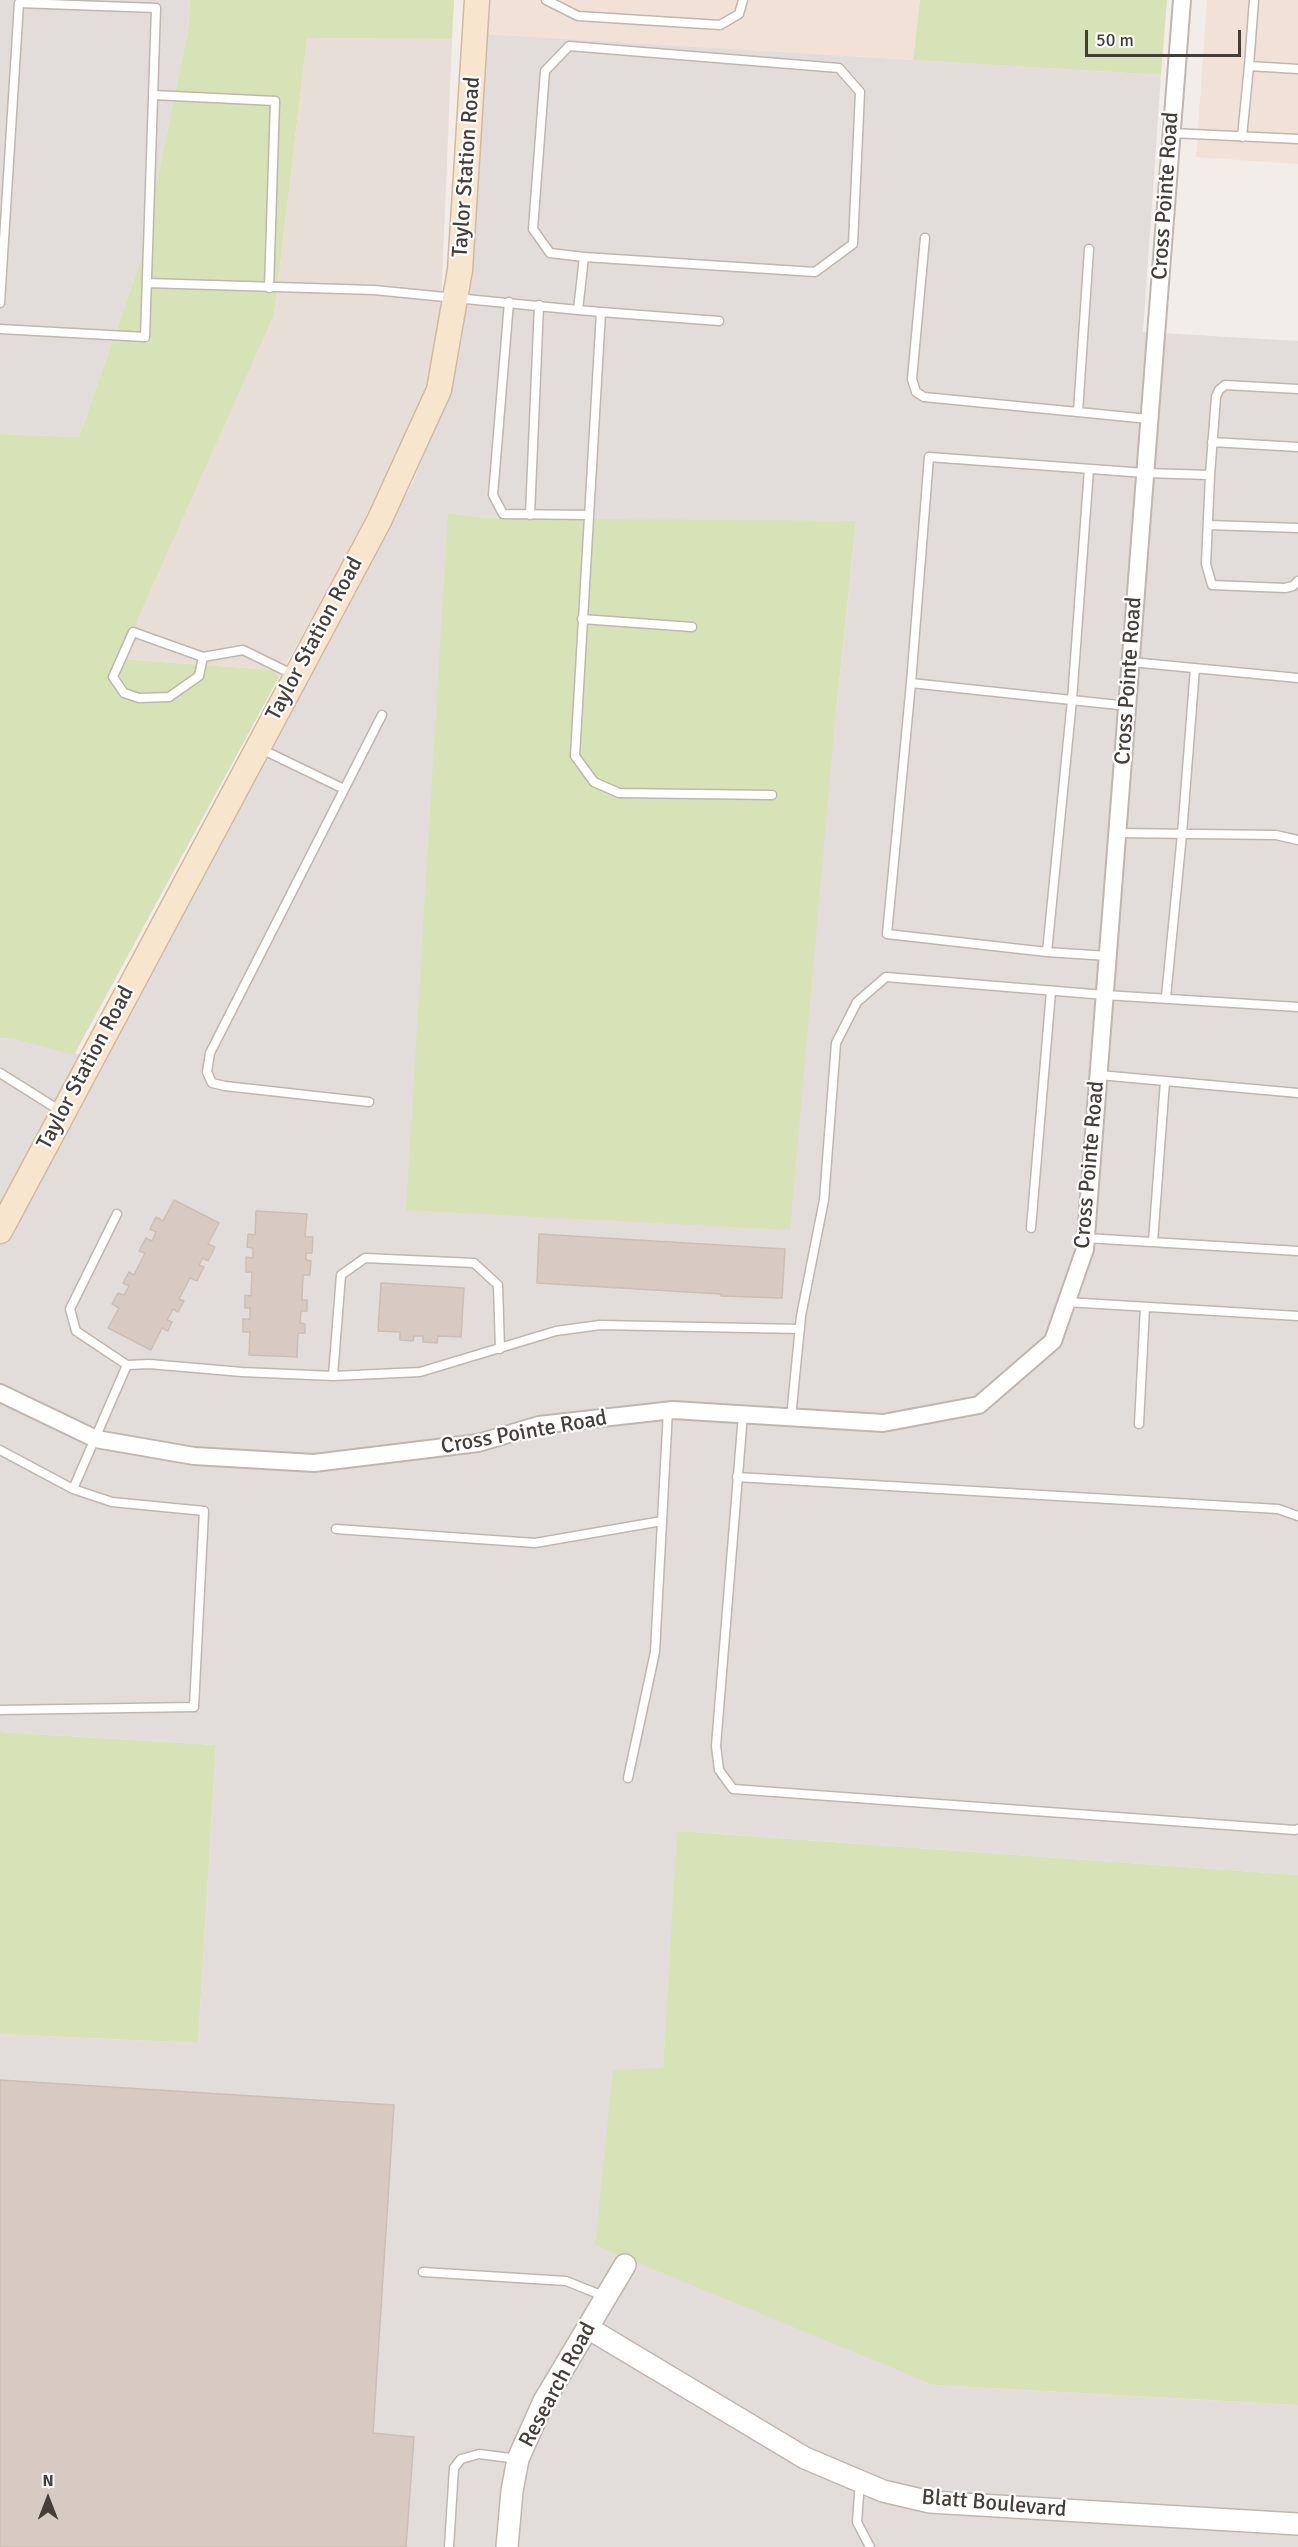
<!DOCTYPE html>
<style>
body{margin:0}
#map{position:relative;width:1298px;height:2547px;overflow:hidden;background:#f2ede9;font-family:Signika,sans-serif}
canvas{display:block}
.north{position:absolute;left:18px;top:2469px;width:60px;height:60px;-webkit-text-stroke:4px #fff;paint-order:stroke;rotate:0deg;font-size:16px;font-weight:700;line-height:24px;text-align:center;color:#453d38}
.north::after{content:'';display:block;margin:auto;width:21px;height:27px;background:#453d38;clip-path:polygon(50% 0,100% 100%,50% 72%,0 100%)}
.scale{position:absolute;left:1085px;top:30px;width:156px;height:27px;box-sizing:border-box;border:3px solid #453d38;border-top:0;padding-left:8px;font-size:18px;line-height:21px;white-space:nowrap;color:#453d38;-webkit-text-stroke:4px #fff;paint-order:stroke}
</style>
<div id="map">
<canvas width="1298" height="2547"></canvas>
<div class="north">N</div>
<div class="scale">50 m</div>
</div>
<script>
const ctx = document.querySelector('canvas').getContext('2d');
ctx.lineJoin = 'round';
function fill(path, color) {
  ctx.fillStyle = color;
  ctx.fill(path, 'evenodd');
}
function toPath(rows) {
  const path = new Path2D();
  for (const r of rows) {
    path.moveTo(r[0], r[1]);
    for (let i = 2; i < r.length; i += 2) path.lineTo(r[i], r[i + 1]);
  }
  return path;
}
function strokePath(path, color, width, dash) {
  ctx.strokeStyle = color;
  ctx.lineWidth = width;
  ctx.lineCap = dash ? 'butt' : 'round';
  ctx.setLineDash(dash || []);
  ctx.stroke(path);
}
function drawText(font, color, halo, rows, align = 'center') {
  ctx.font = font + ' Signika,sans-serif';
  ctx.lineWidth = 4.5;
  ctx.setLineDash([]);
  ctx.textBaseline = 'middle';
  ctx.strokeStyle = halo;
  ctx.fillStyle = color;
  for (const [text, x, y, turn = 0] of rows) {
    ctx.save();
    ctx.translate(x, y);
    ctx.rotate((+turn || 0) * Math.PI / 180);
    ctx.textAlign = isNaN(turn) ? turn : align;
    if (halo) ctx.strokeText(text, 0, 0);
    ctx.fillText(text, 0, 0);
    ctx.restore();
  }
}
fill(toPath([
 [307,38,452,39,440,331,427,392,379,496,279,677,273,670,120,659,274,315]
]), '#e6ded7');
fill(toPath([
 [488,0,920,0,913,60,484,34],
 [1207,0,1298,0,1298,164,1196,157]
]), '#f2e1d6');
fill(toPath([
 [0,0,190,0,188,31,140,262,79,437,0,434],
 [484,34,1161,75,1143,332,1298,341,1298,1875,678,1831,663,2068,934,2385,1298,2405,1298,2547,0,2547,0,2034,198,2043,216,1745,0,1732,0,1038,14,1039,103,1060,413,482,456,371,463,332],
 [448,513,488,518,856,522,834,732]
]), '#e2ddda');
fill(toPath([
 [190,0,454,0,452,39,307,38,274,315,120,659,273,670,279,677,74,1055,14,1039,0,1038,0,434,79,437,140,262,188,31],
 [920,0,1167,0,1161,75,913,60],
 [448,513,488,518,856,521,834,732,790,1230,406,1210],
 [0,1732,216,1745,198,2043,0,2034],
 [677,1831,1298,1875,1298,2405,934,2385,595,2245,613,2070,663,2068]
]), '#d7e2b6');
const building = toPath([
 [174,1200,219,1223,208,1244,215,1247,208,1261,203,1258,199,1265,204,1267,197,1281,190,1278,179,1299,184,1301,178,1312,173,1309,167,1320,172,1322,168,1331,162,1328,151,1350,108,1328,119,1308,112,1304,118,1293,124,1295,129,1286,123,1283,129,1272,134,1275,145,1253,139,1251,146,1238,152,1241,156,1232,150,1229,156,1217,163,1221,174,1200],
 [256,1211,307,1214,305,1237,313,1237,312,1253,306,1253,306,1260,311,1261,310,1275,303,1275,302,1300,307,1300,307,1311,301,1311,300,1323,305,1324,305,1333,298,1333,297,1357,249,1355,250,1332,243,1332,243,1319,250,1319,250,1308,245,1308,245,1295,251,1296,252,1272,246,1272,246,1257,253,1258,253,1248,247,1247,248,1234,255,1235,256,1211],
 [539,1234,785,1249,782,1298,721,1296,721,1294,537,1283,539,1234],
 [381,1283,464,1288,461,1337,438,1336,437,1343,423,1342,423,1336,414,1336,413,1341,400,1340,400,1332,378,1331,381,1283],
 [0,2080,394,2105,373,2433,414,2437,406,2547,0,2547,0,2080]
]);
fill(building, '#d6cac2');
strokePath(building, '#cdbeb3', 1.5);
const service = toPath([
 [546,0,578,16,720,25,739,14,743,0],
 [1254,0,1249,66,1298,69],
 [153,95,275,101,269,288],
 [1171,133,1298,139],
 [1242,137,1249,66],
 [925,238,912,379,916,392,924,397,1149,419],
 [147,283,374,290,578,310,584,257,550,253,533,229,545,71,569,46,839,68,860,92,853,244,815,272,584,257],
 [509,302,493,495,503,514,589,515],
 [0,303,19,3,156,8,145,337,0,329],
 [578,310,601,312,575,756,594,782,619,793,772,795],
 [601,312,719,321],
 [1078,412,1089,249],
 [1212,442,1298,447],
 [1089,469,1072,700,1047,952,1108,956],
 [1210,475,1206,564,1212,585,1285,588,1293,586,1298,581],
 [530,515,539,305],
 [1208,525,1298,528],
 [582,619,692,627],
 [203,657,199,676,169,697,139,698,124,693,113,677,133,632,203,657,243,650,294,675],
 [1131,662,1298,678],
 [911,683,887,934,1047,952],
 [1128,706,911,683,929,457,1145,473,1210,475,1216,397,1219,390,1225,385,1298,389],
 [261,749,344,789],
 [1117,833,1276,835,1298,840],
 [1166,997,1182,834,1195,668],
 [0,1073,62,1112],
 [1099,1075,1298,1093],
 [369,1102,225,1086,212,1083,207,1072,210,1053,382,715],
 [117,1214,70,1309,76,1331,127,1365],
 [1031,1228,1051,991],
 [1086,1238,1298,1251],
 [1153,1242,1165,1081],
 [1066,1302,1298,1316],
 [333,1376,341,1275,365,1258,474,1263,498,1285,500,1349],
 [743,1414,716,1746,719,1770,733,1789,1295,1830,1298,1829],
 [791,1417,801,1316,824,1200,836,1043,857,1002,886,977,1105,995,1298,1007],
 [1139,1424,1145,1307],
 [0,1450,73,1489,112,1502,204,1511,194,1707,0,1710],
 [737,1477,1278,1509,1298,1516],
 [73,1489,127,1365,149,1364,242,1372,333,1376,420,1372,556,1331,600,1325,800,1329],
 [336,1529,535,1543,662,1521],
 [628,1778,655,1652,668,1410],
 [423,2272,566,2281,606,2297],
 [860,2481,857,2522,870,2547],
 [449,2547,454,2468,461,2459,479,2454,518,2459]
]);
const minor = toPath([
 [0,1393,96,1439,194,1456,314,1463,478,1443,539,1425,673,1410,883,1423,979,1405,1053,1341,1085,1249,1182,0]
]);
const tertiary = toPath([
 [588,2328,805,2458,883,2491,930,2502,1298,2524],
 [507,2547,512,2491,518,2459,544,2401,625,2265]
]);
const secondary = toPath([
 [0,1231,379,521,439,390,460,270,477,0]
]);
strokePath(service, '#c0b6af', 11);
strokePath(minor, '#c0b6af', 20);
strokePath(tertiary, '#c0b6af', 24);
strokePath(secondary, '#d0b99f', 27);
strokePath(service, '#fff', 8);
strokePath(minor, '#fff', 16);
strokePath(tertiary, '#fff', 21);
strokePath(secondary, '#f8e5cd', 24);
drawText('22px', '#453d38', '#fff', [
 ["Taylor Station Road",467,167,-86],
 ["Cross Pointe Road",1166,196,-86],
 ["Taylor Station Road",315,639,-62],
 ["Cross Pointe Road",1129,681,-86],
 ["Taylor Station Road",86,1068,-62],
 ["Cross Pointe Road",1090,1165,-85],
 ["Cross Pointe Road",524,1433,-10],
 ["Research Road",558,2385,-62],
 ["Blatt Boulevard",994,2504,5]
]);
</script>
